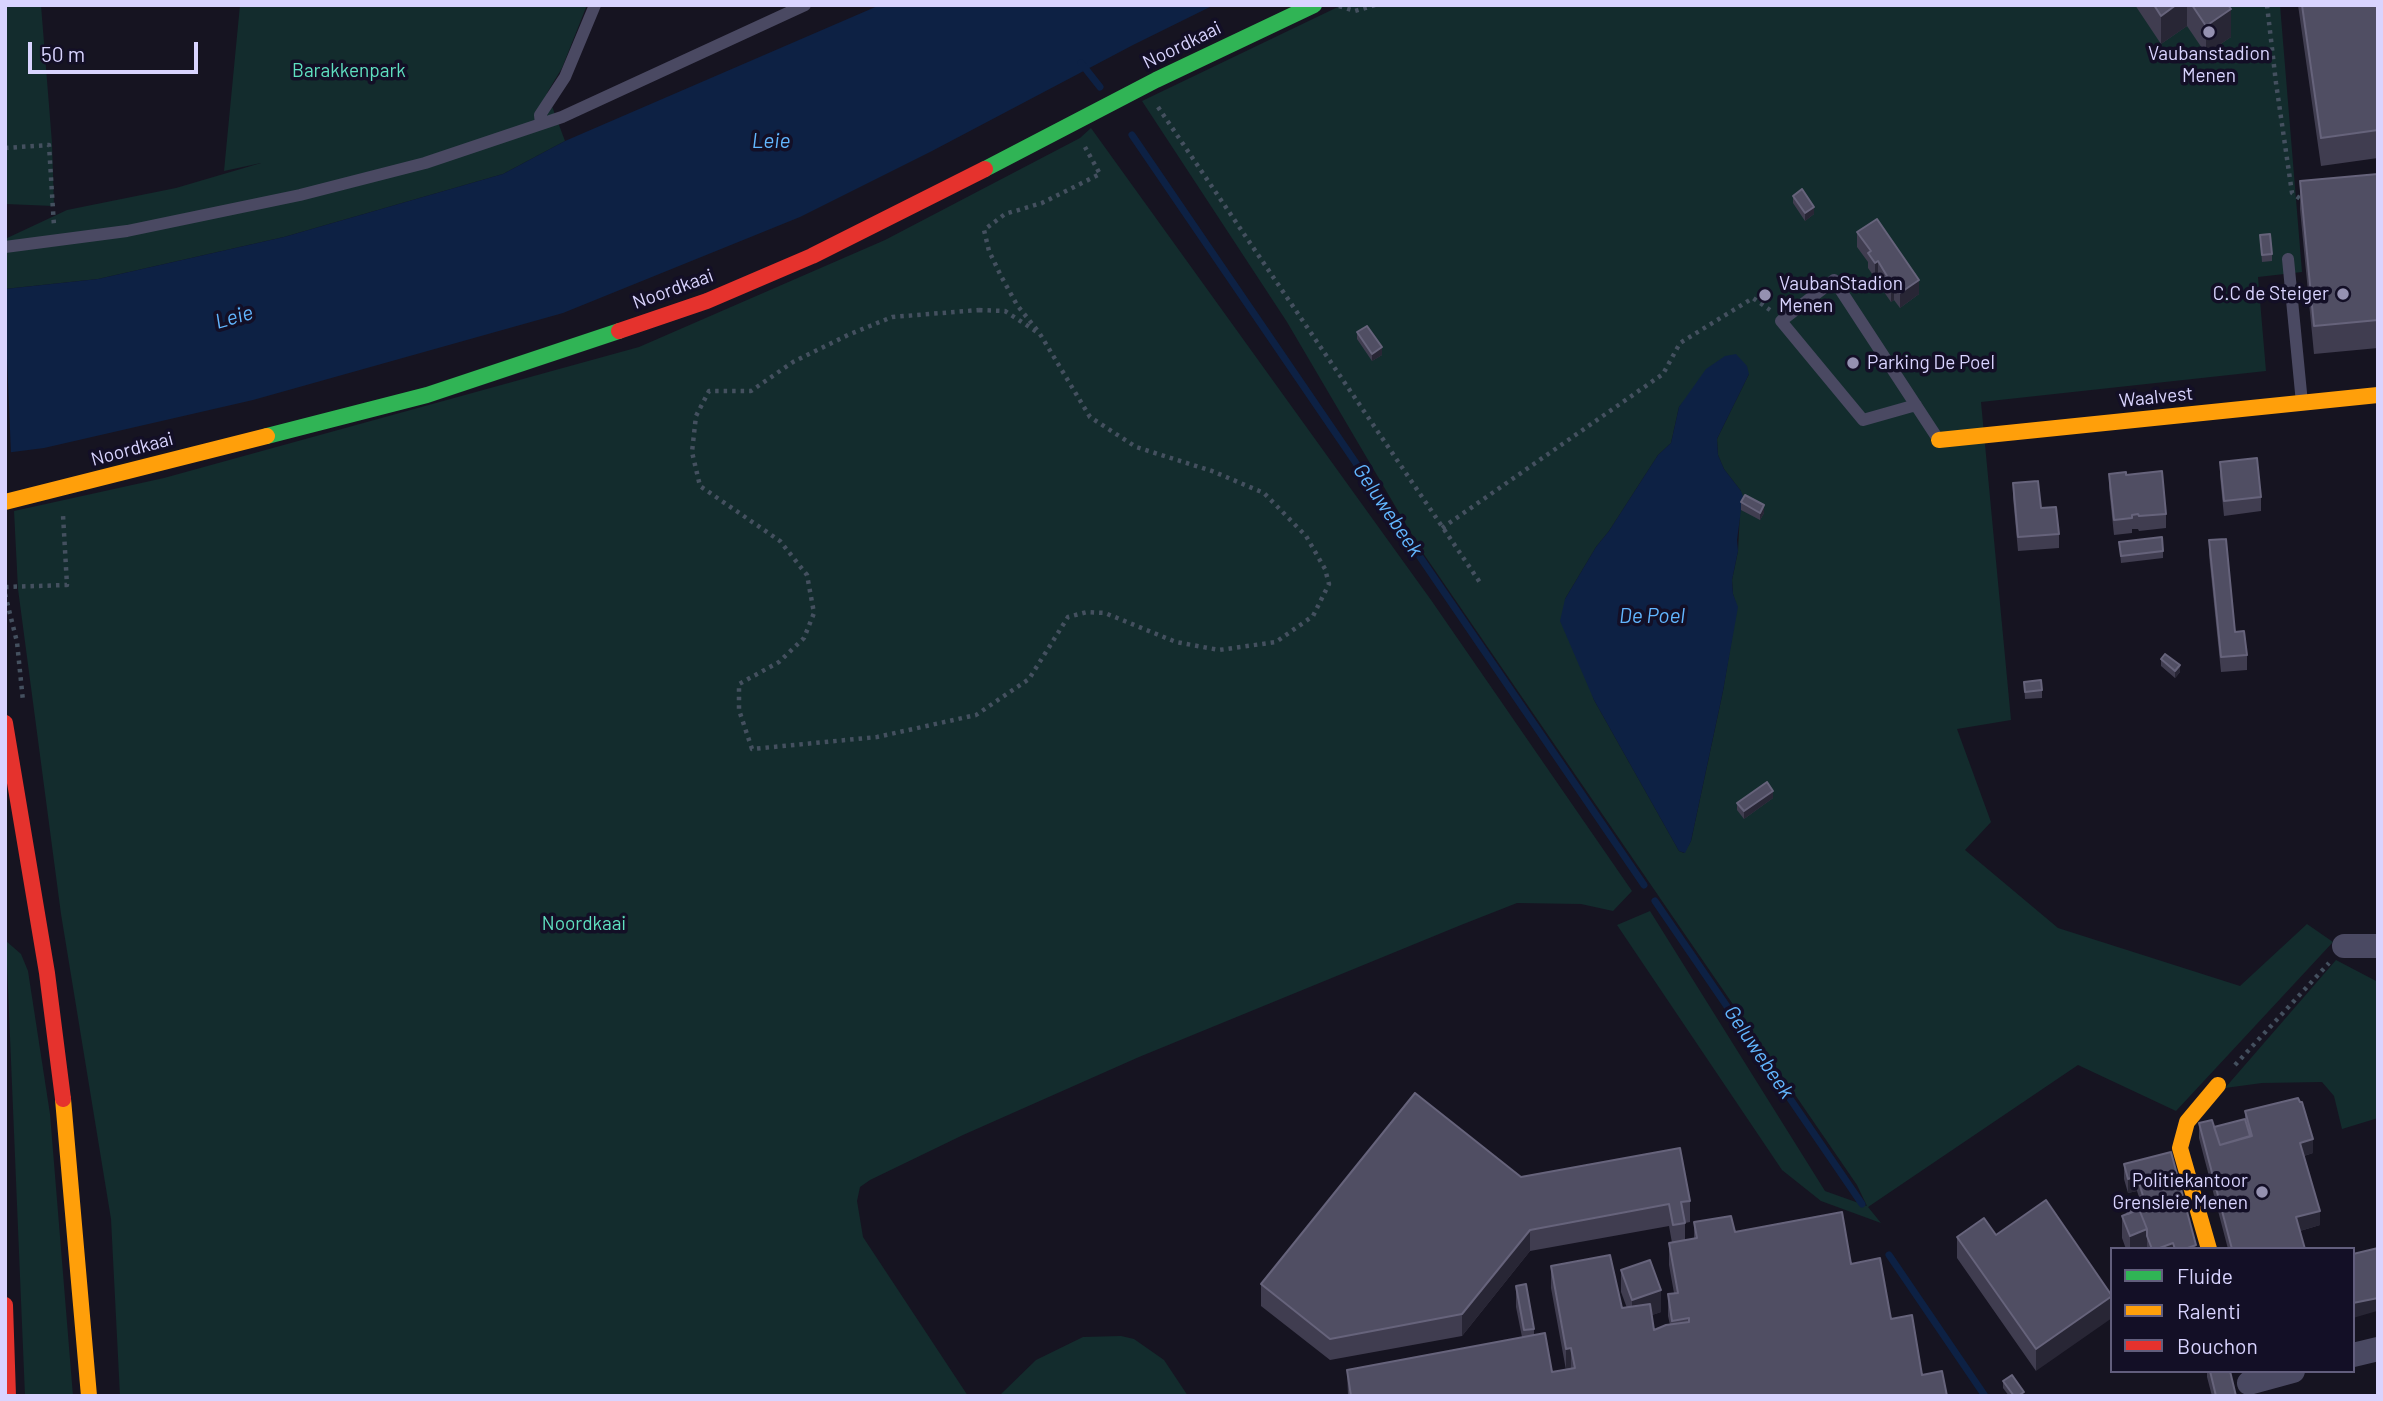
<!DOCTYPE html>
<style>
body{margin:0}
#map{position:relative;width:2383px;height:1401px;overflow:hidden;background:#161421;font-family:Barlow,sans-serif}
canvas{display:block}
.frame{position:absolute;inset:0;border:7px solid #d9d4ff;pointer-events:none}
.legend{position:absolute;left:2110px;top:1247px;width:245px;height:126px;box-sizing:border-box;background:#130f26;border:2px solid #625e7d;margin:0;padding:9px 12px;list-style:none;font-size:21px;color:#d9d4ff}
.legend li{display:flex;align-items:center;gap:14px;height:35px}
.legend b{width:35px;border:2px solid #625e7d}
.scale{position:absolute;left:28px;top:42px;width:170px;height:32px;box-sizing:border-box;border:4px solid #d9d4ff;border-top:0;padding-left:9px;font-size:21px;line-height:24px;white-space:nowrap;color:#d9d4ff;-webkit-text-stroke:5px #130f26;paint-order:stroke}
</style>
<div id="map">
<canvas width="2383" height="1401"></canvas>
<div class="frame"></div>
<ul class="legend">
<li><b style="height:9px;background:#30b455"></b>Fluide</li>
<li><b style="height:9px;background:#ff9f0a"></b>Ralenti</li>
<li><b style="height:9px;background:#e5322d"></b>Bouchon</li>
</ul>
<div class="scale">50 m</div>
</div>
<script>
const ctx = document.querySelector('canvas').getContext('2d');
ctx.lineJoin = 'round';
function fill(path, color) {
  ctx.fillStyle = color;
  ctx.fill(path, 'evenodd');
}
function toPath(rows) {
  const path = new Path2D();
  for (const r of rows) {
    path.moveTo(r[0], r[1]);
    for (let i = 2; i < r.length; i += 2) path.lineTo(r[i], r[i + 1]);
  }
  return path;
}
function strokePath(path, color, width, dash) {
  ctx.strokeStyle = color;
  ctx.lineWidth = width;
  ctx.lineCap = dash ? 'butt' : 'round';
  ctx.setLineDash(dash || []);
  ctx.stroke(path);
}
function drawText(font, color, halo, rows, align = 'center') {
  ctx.font = font + ' Barlow,sans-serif';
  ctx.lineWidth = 7;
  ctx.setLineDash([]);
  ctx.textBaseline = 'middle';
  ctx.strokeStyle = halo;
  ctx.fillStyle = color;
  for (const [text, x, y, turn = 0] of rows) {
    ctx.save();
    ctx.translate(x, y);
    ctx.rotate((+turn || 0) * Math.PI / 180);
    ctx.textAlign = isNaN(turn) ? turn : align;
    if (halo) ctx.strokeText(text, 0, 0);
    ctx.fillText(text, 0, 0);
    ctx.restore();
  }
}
fill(toPath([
 [5,5,41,5,52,143,54,206,5,204],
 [240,5,587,5,562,68,547,93,565,141,503,174,284,237,98,279,5,289,5,239,67,210,176,188,261,163,224,171],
 [1342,5,2280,5,2302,272,2258,277,2266,371,1981,402,2011,720,1957,729,1991,822,1965,850,2058,928,2240,986,2307,924,2333,942,2176,1111,2078,1065,1868,1207,1881,1223,1821,1201,1782,1170,1617,925,1650,911,1825,1191,1867,1206,1857,1185,1421,550,1287,322,1142,101],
 [1749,374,1717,439,1718,455,1724,469,1741,491,1738,551,1732,580,1733,594,1737,607,1723,691,1691,841,1684,853,1679,851,1594,700,1565,599,1596,547,1609,531,1658,455,1671,443,1679,407,1692,392],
 [1091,128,1431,600,1632,891,1613,911,1581,904,1517,903,1461,925,1139,1057,963,1135,870,1180,860,1187,857,1201,863,1237,968,1396,120,1396,111,1219,61,914,18,589,14,511,164,478,639,347,885,240,1080,138],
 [6,941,21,954,28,971,50,1114,73,1396,25,1396],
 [2336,960,2378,982,2378,1118,2342,1129,2334,1096,2322,1082,2262,1083,2225,1088],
 [1121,1336,1134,1339,1164,1360,1188,1396,999,1396,1036,1360,1083,1337]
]), '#132c2d');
fill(toPath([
 [880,5,1214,5,1133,45,932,151,800,217,563,313,253,400,44,448,5,453,5,289,98,279,284,237,503,174,565,141],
 [1736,354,1747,366,1749,374,1717,439,1718,455,1724,469,1741,491,1744,499,1741,510,1737,540,1738,551,1732,580,1733,594,1738,607,1723,691,1691,841,1685,853,1679,851,1594,700,1560,621,1565,599,1596,547,1609,531,1658,455,1671,443,1679,407,1706,369,1725,356]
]), '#0d2144');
fill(toPath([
 [5,312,11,453,11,456,5,456]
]), '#161421');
strokePath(toPath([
 [1081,63,1100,87],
 [1132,135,1644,885],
 [1655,901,1862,1204],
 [1889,1255,1985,1396]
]), '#0d2144', 7);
strokePath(toPath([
 [2267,5,2276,83,2292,193,2305,202],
 [1339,6,1355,11,1375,5],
 [1158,107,1481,584],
 [5,148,49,145,54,226],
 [979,310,1005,311,1040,334,1090,417,1136,447,1212,471,1264,493,1306,536,1325,569,1329,584,1313,616,1276,642,1219,650,1176,642,1105,613,1087,612,1068,617,1029,679,976,715,877,737,752,749,739,710,739,684,779,662,804,638,814,613,807,575,780,541,700,486,692,452,696,416,709,391,751,391,793,362,848,335,892,317,979,310],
 [1037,330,1017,305,1001,276,989,251,984,230,1005,214,1042,203,1100,174,1085,147],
 [1442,528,1663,374,1680,343,1753,298,1770,310],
 [5,587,67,585,63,515],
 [5,594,17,642,23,701],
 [2235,1065,2329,963]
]), '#44505f', 4.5, [3.5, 5]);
strokePath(toPath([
 [541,124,540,115,565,77,595,5],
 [5,247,127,231,300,195,425,163,562,117,805,5],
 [2288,259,2302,403],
 [1916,405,1863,420,1781,321,1834,280,1938,439]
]), '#4a4962', 12);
strokePath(toPath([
 [2344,946,2378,946],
 [2353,1355,2378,1349],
 [2249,1383,2293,1371]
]), '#4a4962', 24);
strokePath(toPath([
 [985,169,1156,80,1314,5],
 [267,436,427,395,619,331]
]), '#30b455', 16);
strokePath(toPath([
 [1939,440,2378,395],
 [5,502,267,436],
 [63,1099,89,1396],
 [2209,1249,2180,1148,2187,1122,2218,1085]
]), '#ff9f0a', 16);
strokePath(toPath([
 [619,331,707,301,812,256,985,169],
 [5,723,47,973,63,1099],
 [5,1305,8,1396]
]), '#e5322d', 16);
fill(toPath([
 [2135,5,2228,5,2231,37,2206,54,2187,26,2161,44],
 [2298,5,2377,5,2378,12,2378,158,2321,166],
 [2378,174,2378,348,2314,354,2300,209,2300,181],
 [1793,196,1814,214,1805,221,1793,203],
 [1857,232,1919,294,1900,308,1894,300,1891,302,1884,292,1884,286,1878,276,1875,278,1868,268,1868,262,1857,247],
 [2260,235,2272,254,2272,261,2262,262],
 [1357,332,1382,355,1372,361,1357,339],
 [2220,462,2261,497,2261,511,2224,516,2220,476],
 [2109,474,2126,475,2166,514,2166,528,2139,531,2138,529,2132,529,2132,533,2114,535,2109,488],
 [2013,483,2059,534,2059,548,2018,551,2013,498],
 [1741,502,1764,513,1760,520,1741,510],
 [2209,540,2235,632,2247,655,2247,670,2221,672,2209,555],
 [2119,542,2163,551,2163,558,2121,563],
 [2161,659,2180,672,2175,678,2161,666],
 [2024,682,2042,690,2042,698,2025,699],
 [1773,798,1744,819,1737,810,1737,803],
 [2245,1111,2313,1153,2304,1156,2320,1225,2300,1231,2305,1249,2228,1249,2199,1138,2199,1123,2214,1127,2245,1119],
 [2171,1152,2196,1249,2126,1249,2122,1238,2122,1216,2127,1214,2127,1210,2132,1209,2132,1199,2139,1197,2137,1191,2128,1193,2124,1179,2124,1164],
 [1521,1177,1690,1201,1690,1222,1685,1223,1685,1240,1694,1239,1694,1222,1735,1232,1851,1264,1891,1319,1922,1375,1947,1396,1348,1396,1347,1370,1522,1337,1516,1307,1516,1286,1534,1329,1534,1335,1552,1372,1566,1370,1551,1288,1551,1266,1622,1308,1627,1308,1621,1292,1621,1270,1661,1312,1652,1315,1654,1330,1670,1325,1668,1316,1668,1294,1674,1293,1669,1265,1669,1243,1672,1243,1669,1226,1530,1251,1462,1336,1330,1360,1261,1306,1261,1284],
 [2046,1200,2036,1371,1957,1258,1957,1237,1996,1235],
 [2207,1371,2230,1371,2236,1396,2212,1396,2207,1377],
 [2003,1381,2024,1396,2009,1396,2003,1388]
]), '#403d50');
fill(toPath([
 [2176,5,2187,5,2187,26,2161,44,2161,16],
 [2231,9,2231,37,2206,54,2206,26],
 [1814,207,1814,214,1805,221,1805,213],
 [1878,261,1878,276,1875,278,1875,263],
 [1919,280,1919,294,1900,308,1900,293],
 [1894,286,1894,300,1891,302,1891,288],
 [1382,347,1382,355,1372,361,1372,354],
 [1764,505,1764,513,1760,520,1760,513],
 [2180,665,2180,672,2175,678,2175,671],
 [1773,791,1773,798,1744,819,1744,811],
 [2313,1139,2313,1153,2300,1157,2300,1143],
 [2137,1176,2137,1191,2128,1193,2128,1179],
 [2320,1211,2320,1225,2296,1232,2296,1217],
 [2147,1229,2147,1249,2130,1249,2130,1236],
 [1530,1230,1530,1251,1462,1336,1462,1314],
 [2173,1243,2173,1249,2157,1249],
 [1661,1290,1661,1312,1632,1322,1632,1300],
 [2112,1296,2112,1318,2036,1371,2036,1349],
 [2377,1297,2377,1311,2353,1318,2353,1303],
 [1571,1348,1571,1369,1566,1370,1566,1349]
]), '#282635');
const building = toPath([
 [2154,5,2176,5,2161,16,2154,5],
 [2192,5,2228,5,2231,9,2206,26,2192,5],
 [2302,5,2377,5,2378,12,2378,130,2321,138,2302,5],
 [2378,174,2378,320,2314,326,2300,181,2378,174],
 [1802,189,1814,207,1805,213,1793,196,1802,189],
 [1877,219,1919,280,1900,293,1894,286,1891,288,1884,278,1887,276,1878,261,1875,263,1868,253,1871,251,1857,232,1877,219],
 [2270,234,2272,254,2262,255,2260,235,2270,234],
 [1367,326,1382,347,1372,354,1357,332,1367,326],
 [2257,458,2261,497,2224,501,2220,462,2257,458],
 [2162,471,2166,514,2139,516,2138,514,2132,515,2132,518,2114,520,2109,474,2126,472,2126,475,2162,471],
 [2038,481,2041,508,2056,507,2059,534,2018,537,2013,483,2038,481],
 [1745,495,1764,505,1760,513,1741,502,1745,495],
 [2162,537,2163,551,2121,556,2119,542,2162,537],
 [2226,539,2235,632,2244,631,2247,655,2221,657,2209,540,2226,539],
 [2165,654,2180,665,2175,671,2161,659,2165,654],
 [2041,680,2042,690,2025,692,2024,682,2041,680],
 [1767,782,1773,791,1744,811,1737,803,1767,782],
 [1415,1093,1521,1177,1680,1148,1690,1201,1681,1202,1685,1223,1673,1225,1669,1204,1530,1230,1462,1314,1330,1339,1261,1284,1415,1093],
 [2298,1098,2300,1102,2302,1102,2313,1139,2300,1143,2320,1211,2296,1217,2305,1249,2232,1249,2199,1123,2212,1120,2220,1145,2252,1136,2245,1111,2298,1098],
 [2245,1119,2250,1136,2220,1145,2214,1127,2245,1119],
 [2171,1152,2196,1245,2185,1249,2175,1249,2173,1243,2157,1249,2152,1249,2147,1236,2147,1229,2139,1209,2128,1214,2127,1210,2136,1208,2132,1199,2143,1196,2137,1176,2128,1179,2124,1164,2171,1152],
 [2046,1200,2112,1296,2036,1349,1957,1237,1984,1218,1996,1235,2046,1200],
 [2139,1209,2147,1229,2130,1236,2122,1216,2139,1209],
 [1842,1212,1851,1264,1880,1258,1891,1319,1912,1315,1922,1375,1942,1371,1947,1396,1351,1396,1347,1370,1545,1333,1552,1372,1575,1368,1571,1348,1566,1349,1551,1266,1610,1255,1622,1308,1650,1304,1654,1330,1666,1325,1689,1322,1689,1318,1672,1321,1668,1294,1678,1293,1669,1243,1697,1238,1694,1222,1731,1216,1735,1232,1842,1212],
 [2378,1248,2378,1298,2353,1303,2353,1254,2378,1248],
 [1650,1260,1661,1290,1632,1300,1621,1270,1650,1260],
 [1526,1284,1534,1329,1524,1330,1516,1286,1526,1284],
 [2210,1371,2230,1371,2236,1396,2216,1396,2210,1371],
 [2012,1375,2024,1392,2018,1396,2014,1396,2003,1381,2012,1375]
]);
fill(building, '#504e63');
strokePath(building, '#66637b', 2);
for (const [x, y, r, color] of [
 [2209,32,7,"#9591b1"],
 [2343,294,7,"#9591b1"],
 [1765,295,7,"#9591b1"],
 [1853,363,7,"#9591b1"],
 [2262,1192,7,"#9591b1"]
]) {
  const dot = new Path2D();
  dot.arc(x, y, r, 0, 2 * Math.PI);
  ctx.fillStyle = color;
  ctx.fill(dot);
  strokePath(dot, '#130f26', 2.5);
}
drawText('19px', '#d9d4ff', '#130f26', [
 ["Noordkaai",1182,45,-26],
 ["Noordkaai",673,289,-20],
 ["Waalvest",2156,397,-6],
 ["Noordkaai",132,449,-15]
]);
drawText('19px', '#d9d4ff', '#130f26', [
 ["Vaubanstadion",2209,54,"center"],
 ["Menen",2209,76,"center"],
 ["VaubanStadion",1779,284],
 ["Menen",1779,306],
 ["C.C de Steiger",2329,294,"right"],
 ["Parking De Poel",1867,363],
 ["Politiekantoor",2248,1181,"right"],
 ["Grensleie Menen",2248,1203,"right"]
], 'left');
drawText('19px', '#5fe0c0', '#130f26', [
 ["Barakkenpark",349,71],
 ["Noordkaai",584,924]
]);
drawText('italic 21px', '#62b6ff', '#130f26', [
 ["Leie",771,141],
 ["Leie",234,317,-16],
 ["Geluwebeek",1388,510,56],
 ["De Poel",1652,616],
 ["Geluwebeek",1759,1052,56]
]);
</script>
